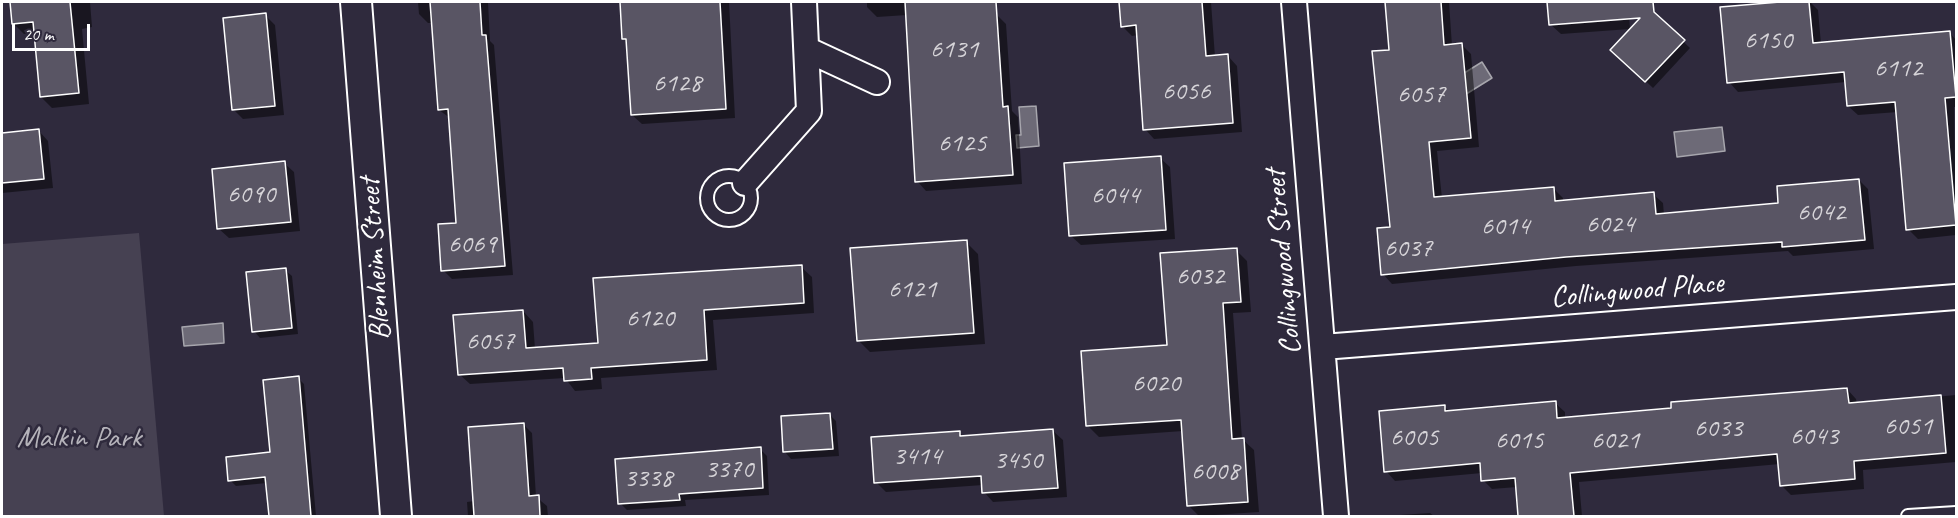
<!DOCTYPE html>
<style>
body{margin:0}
#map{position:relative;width:1958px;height:518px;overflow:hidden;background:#2f2a3d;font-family:Caveat,sans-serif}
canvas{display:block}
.frame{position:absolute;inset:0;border:3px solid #fff;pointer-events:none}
.scale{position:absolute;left:12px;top:24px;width:78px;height:27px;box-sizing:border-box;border:3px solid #fff;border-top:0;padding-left:8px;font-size:18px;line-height:21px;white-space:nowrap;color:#fff;-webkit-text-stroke:4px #2f2a3d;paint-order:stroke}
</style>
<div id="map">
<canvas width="1958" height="518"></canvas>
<div class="frame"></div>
<div class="scale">20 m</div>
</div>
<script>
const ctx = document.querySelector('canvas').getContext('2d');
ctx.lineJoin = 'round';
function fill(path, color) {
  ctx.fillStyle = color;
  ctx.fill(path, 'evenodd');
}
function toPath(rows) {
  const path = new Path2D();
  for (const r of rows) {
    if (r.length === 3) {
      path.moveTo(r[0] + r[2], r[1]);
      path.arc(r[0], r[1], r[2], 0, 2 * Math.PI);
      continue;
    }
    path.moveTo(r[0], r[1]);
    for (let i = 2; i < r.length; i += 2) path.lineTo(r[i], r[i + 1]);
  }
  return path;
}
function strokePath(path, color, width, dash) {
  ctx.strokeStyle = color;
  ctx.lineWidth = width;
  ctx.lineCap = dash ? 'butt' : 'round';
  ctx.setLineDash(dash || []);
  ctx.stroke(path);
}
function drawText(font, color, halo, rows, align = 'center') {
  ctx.font = font + ' Caveat,sans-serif';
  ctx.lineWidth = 5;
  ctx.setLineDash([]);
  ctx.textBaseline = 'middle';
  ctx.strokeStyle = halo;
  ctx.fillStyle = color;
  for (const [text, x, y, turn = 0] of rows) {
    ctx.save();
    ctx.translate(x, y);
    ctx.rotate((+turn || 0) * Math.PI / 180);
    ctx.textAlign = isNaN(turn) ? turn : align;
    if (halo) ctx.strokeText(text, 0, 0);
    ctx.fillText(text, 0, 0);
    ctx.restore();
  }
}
fill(toPath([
 [139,233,164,516,2,516,2,244]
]), '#464152');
const water = toPath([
 [1482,62,1492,78,1455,101,1445,85,1482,62],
 [1036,106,1039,146,1017,148,1016,135,1021,135,1019,107,1036,106],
 [1722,127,1725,151,1677,157,1674,132,1722,127],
 [223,323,224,343,184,346,182,327,223,323]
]);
fill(water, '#6d6a77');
strokePath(water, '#a7a6ad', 1.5);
fill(toPath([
 [11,2,90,2,92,27,82,29,89,104,52,108,41,97,35,33,24,34,13,23],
 [418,2,488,2,490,41,494,45,513,275,452,279,443,270,457,224,450,118,439,110,433,23,428,23,419,14],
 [621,2,729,2,735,118,642,124,632,115,627,43,624,39],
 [867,2,968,2,969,16,996,14,1006,24,1012,111,1018,117,1022,184,926,191,917,181,907,15,877,17,867,7],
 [1120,2,1211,2,1215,57,1228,56,1237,66,1242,132,1154,139,1145,129,1138,35,1132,36,1122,26],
 [1387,2,1449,2,1452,46,1462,45,1471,54,1479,147,1437,151,1442,198,1553,188,1563,198,1563,202,1653,194,1663,203,1664,215,1780,204,1859,180,1868,189,1874,249,1793,256,1788,251,1576,266,1392,284,1383,274,1392,229,1390,51],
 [1549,2,1628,2,1630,29,1561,34,1551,25],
 [1810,2,1818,10,1821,44,1950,33,1956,40,1956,107,1954,107,1956,235,1918,239,1908,229,1898,112,1858,115,1848,106,1846,82,1738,92,1729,82,1722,8],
 [1650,10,1690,48,1653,88,1613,50],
 [265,15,275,25,284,115,243,119,233,109],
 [39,131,48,141,53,188,2,193,2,135],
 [1160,158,1170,167,1175,239,1081,245,1071,236],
 [284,163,294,172,300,231,229,238,219,229],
 [966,242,978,254,985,344,870,352,858,340],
 [1236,250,1247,261,1251,312,1233,313,1242,439,1254,450,1259,512,1199,516,1188,505,1183,431,1099,437,1088,426,1168,347],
 [801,267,812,277,814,313,713,320,717,370,601,378,602,389,575,391,565,378,470,384,459,374,523,311,533,322,535,349,599,344],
 [285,270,292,276,298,334,260,338,254,331],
 [298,378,304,384,316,516,270,516,267,483,236,486,230,480,272,453],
 [1847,389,1856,399,1857,404,1956,395,1956,462,1863,470,1864,489,1791,495,1781,485,1780,464,1579,482,1582,516,1520,516,1517,487,1492,489,1483,480,1482,473,1395,481,1386,471,1444,406,1450,412,1555,403,1565,412,1565,418],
 [829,414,836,421,839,456,791,459,785,452],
 [523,424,532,433,536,497,547,506,548,516,468,516,467,502,474,501],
 [1053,431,1063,440,1067,497,993,502,984,492,983,485,886,492,876,482,959,432,964,437],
 [760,449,767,456,769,495,685,500,686,506,627,510,620,503],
 [1430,513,1434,516,1385,516]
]), '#0007');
const building = toPath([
 [10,2,70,2,79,93,40,97,33,22,12,24,10,2],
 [430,2,480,2,482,35,486,35,505,266,441,271,438,224,456,223,448,109,438,110,430,2],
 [620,2,720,2,726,109,631,115,626,39,622,39,620,2],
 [905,2,996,2,1003,107,1008,106,1013,175,915,182,905,2],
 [1119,2,1202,2,1206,56,1228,54,1233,123,1143,130,1136,25,1121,27,1119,2],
 [1385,2,1441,2,1444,45,1462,43,1471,138,1429,142,1434,197,1554,187,1555,201,1654,192,1656,214,1778,203,1777,186,1859,179,1865,240,1782,247,1782,242,1566,257,1381,275,1377,228,1390,227,1372,51,1389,50,1385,2],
 [1547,2,1653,2,1654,12,1685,40,1645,82,1610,50,1640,18,1549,25,1547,2],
 [1780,2,1809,2,1813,43,1950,31,1956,97,1945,98,1956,225,1906,230,1895,102,1847,106,1844,72,1727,83,1720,7,1780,2],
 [266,13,275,106,232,110,223,18,266,13],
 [39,129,44,179,2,183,2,133,39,129],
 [1161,156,1166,230,1069,236,1064,163,1161,156],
 [285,161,291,222,217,229,212,169,285,161],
 [967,240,974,333,857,341,850,248,967,240],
 [1237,248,1241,302,1223,303,1232,439,1244,438,1248,502,1187,506,1181,420,1086,426,1081,351,1167,345,1160,253,1237,248],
 [802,265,804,303,704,310,707,360,591,368,592,379,564,381,563,368,458,375,453,315,523,310,526,348,598,343,593,278,802,265],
 [286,268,292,328,252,332,246,272,286,268],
 [299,376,311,516,269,516,265,477,228,481,226,457,270,452,263,380,299,376],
 [1847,388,1849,403,1941,395,1946,453,1854,461,1855,479,1780,486,1777,454,1570,473,1574,516,1518,516,1515,478,1481,481,1480,463,1384,472,1379,411,1445,405,1445,411,1556,401,1557,418,1671,408,1671,402,1847,388],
 [830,413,833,449,783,452,781,416,830,413],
 [524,423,529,496,539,495,540,516,474,516,468,427,524,423],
 [1053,429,1058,488,982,493,981,476,874,483,871,437,960,431,960,436,1053,429],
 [761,447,763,488,679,494,680,500,618,504,615,459,761,447]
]);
fill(building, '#595564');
strokePath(building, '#fff', 1.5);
const service = toPath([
 [729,198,22],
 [1908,516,1956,513]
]);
const minor = toPath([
 [1294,2,1336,516],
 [808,50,877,82],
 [745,183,809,111,804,2],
 [1323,347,1956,297]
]);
const tertiary = toPath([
 [356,2,396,516]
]);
strokePath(service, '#fff', 16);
strokePath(minor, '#fff', 28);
strokePath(tertiary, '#fff', 34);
strokePath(service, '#2f2a3d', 12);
strokePath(minor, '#2f2a3d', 24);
strokePath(tertiary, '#2f2a3d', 30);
drawText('27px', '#d6d4d8', null, [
 ["6150",1768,41],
 ["6131",954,50],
 ["6112",1898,69],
 ["6128",677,84],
 ["6056",1186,92],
 ["6057",1421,95],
 ["6125",962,144],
 ["6090",251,195],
 ["6044",1115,196],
 ["6042",1821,213],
 ["6024",1610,225],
 ["6014",1505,227],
 ["6069",472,245],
 ["6037",1408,249],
 ["6032",1200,277],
 ["6121",912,290],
 ["6120",650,319],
 ["6057",490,342],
 ["6020",1156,384],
 ["6051",1908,427],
 ["6033",1718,429],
 ["6043",1814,437],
 ["6005",1414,438],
 ["6015",1519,441],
 ["6021",1615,441],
 ["3414",917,457],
 ["3450",1018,461],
 ["3370",729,470],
 ["6008",1215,472],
 ["3338",648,479]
]);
drawText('30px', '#fff', '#2f2a3d', [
 ["Blenheim Street",376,259,-94],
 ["Collingwood Street",1284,262,-95],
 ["Collingwood Place",1637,291,-5]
]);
drawText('30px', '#b5b3ba', '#2f2a3d', [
 ["Malkin Park",79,438]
]);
</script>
